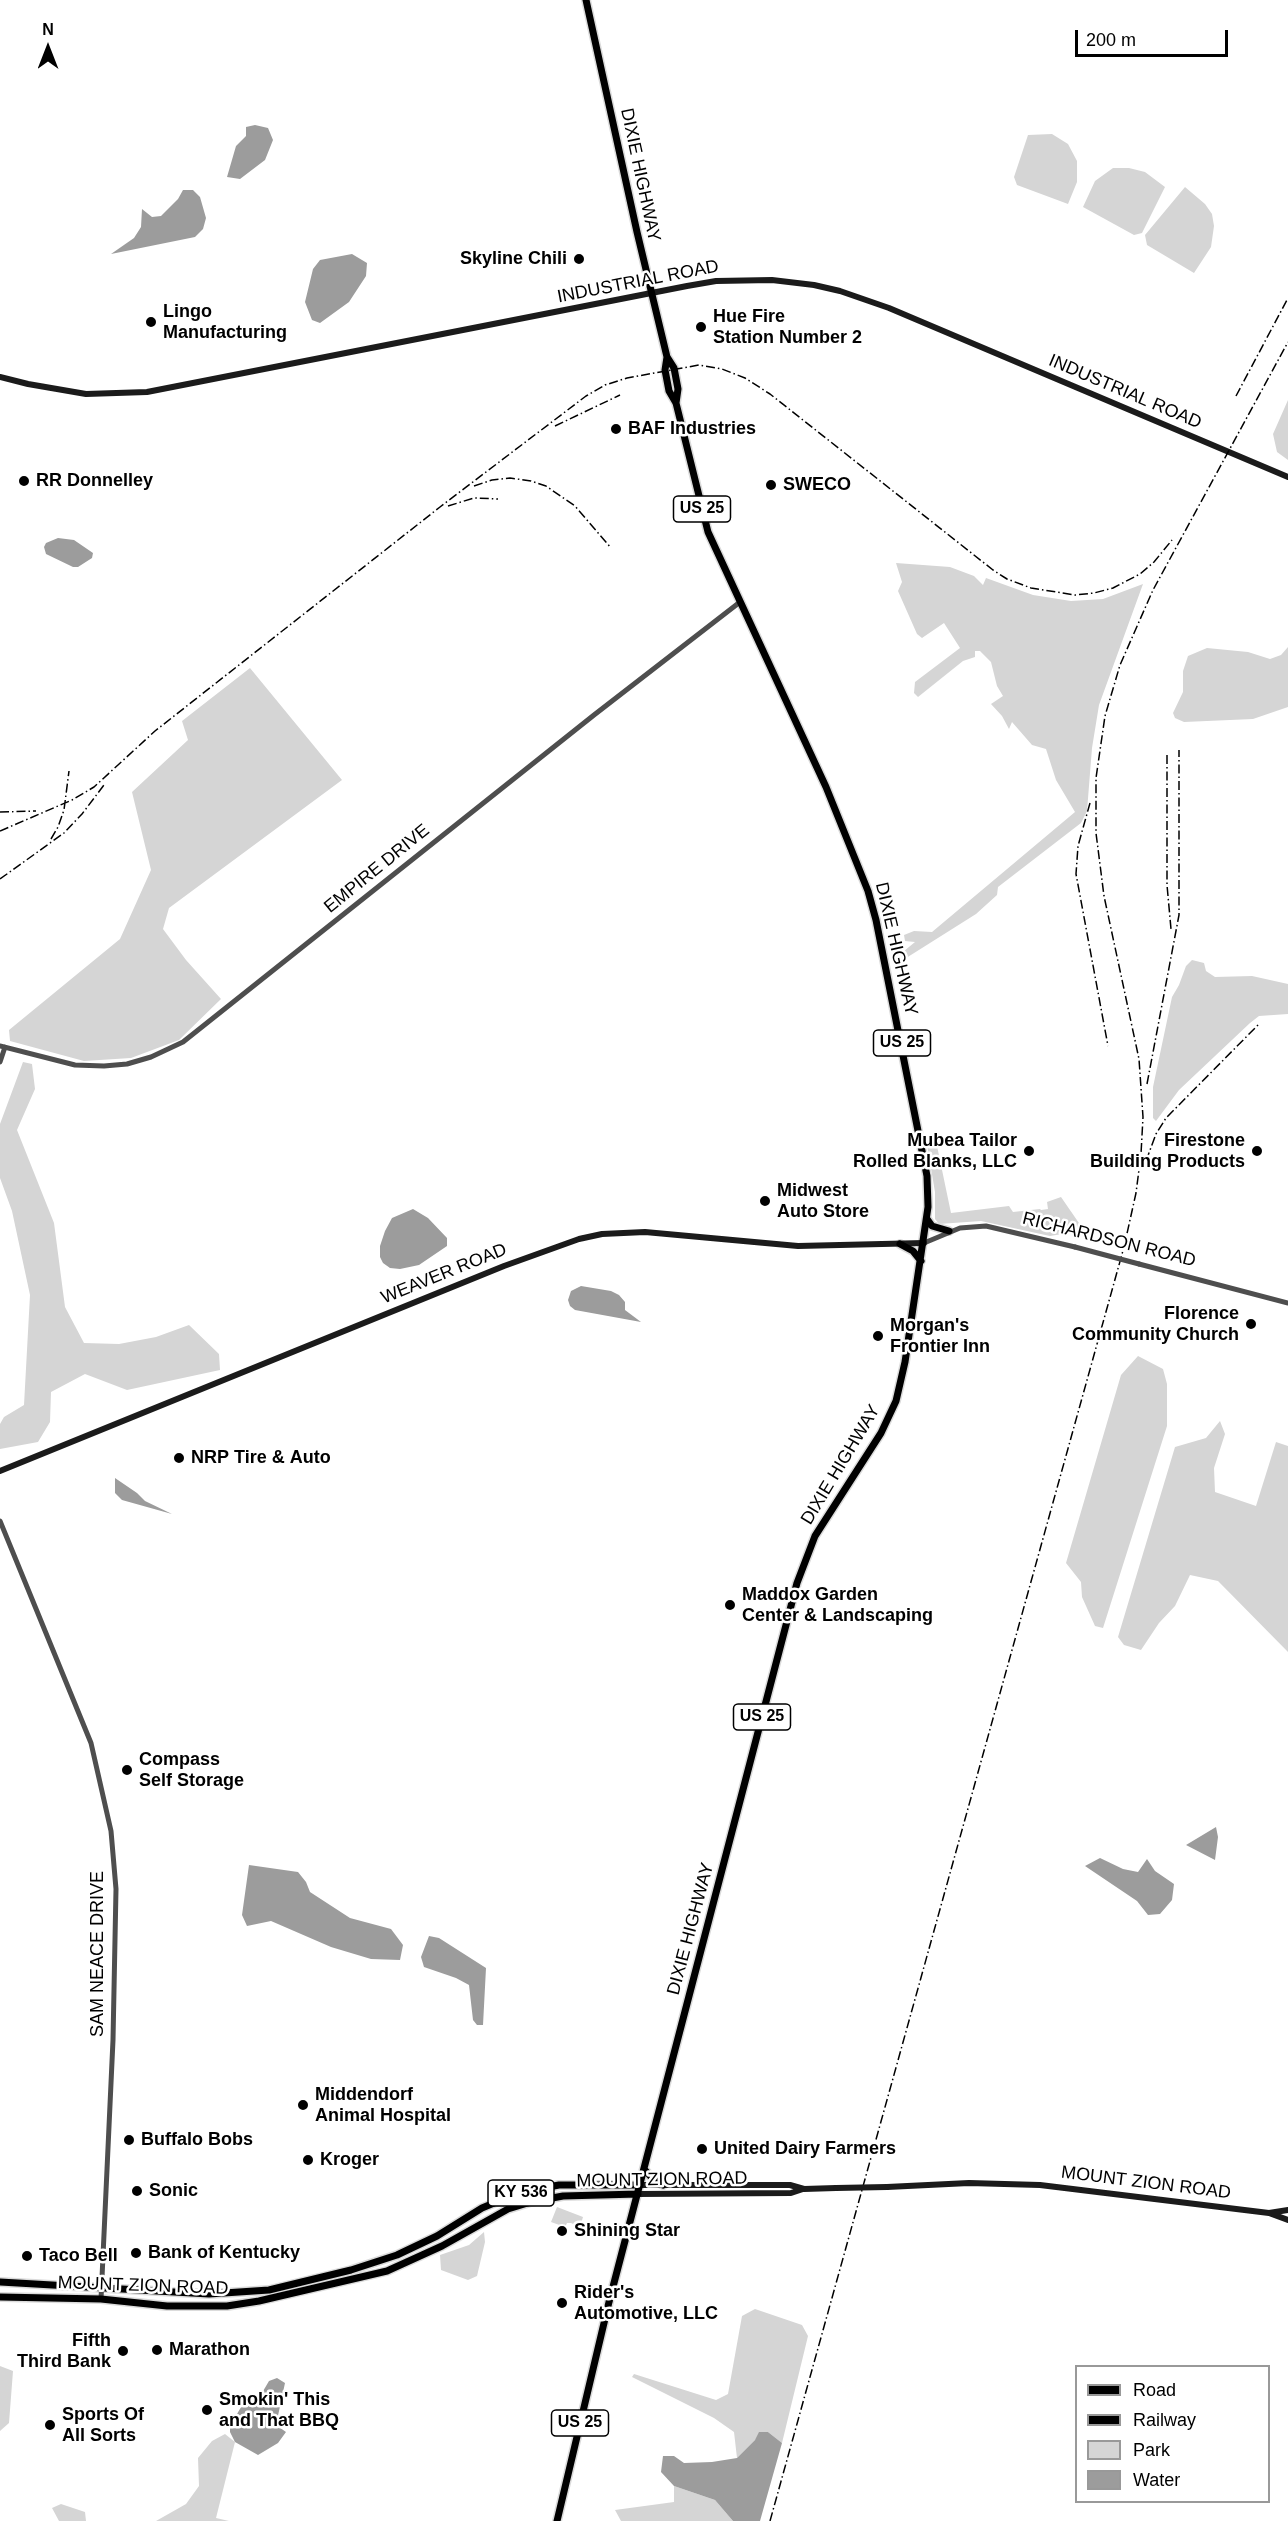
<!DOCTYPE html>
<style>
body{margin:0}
#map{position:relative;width:1288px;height:2521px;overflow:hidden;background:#fff;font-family:Arial,sans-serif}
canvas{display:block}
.legend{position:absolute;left:1075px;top:2365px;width:195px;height:138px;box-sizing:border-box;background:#fff;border:2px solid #999;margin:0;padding:8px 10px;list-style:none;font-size:18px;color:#000}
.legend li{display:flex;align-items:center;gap:12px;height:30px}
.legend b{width:30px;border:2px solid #999}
.north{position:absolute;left:18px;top:18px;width:60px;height:60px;-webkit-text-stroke:4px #fff;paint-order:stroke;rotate:0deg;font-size:16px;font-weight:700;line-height:24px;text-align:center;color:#000}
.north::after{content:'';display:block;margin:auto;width:21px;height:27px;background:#000;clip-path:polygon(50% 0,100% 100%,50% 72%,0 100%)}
.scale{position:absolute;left:1075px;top:30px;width:153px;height:27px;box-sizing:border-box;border:3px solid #000;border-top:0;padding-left:8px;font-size:18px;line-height:21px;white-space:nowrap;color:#000;-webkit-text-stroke:4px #fff;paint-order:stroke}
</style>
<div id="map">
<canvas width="1288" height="2521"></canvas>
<ul class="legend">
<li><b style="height:8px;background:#000"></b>Road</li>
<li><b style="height:8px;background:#000"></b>Railway</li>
<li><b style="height:16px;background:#d5d5d5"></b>Park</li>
<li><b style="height:16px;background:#9c9c9c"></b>Water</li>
</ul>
<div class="north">N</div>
<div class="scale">200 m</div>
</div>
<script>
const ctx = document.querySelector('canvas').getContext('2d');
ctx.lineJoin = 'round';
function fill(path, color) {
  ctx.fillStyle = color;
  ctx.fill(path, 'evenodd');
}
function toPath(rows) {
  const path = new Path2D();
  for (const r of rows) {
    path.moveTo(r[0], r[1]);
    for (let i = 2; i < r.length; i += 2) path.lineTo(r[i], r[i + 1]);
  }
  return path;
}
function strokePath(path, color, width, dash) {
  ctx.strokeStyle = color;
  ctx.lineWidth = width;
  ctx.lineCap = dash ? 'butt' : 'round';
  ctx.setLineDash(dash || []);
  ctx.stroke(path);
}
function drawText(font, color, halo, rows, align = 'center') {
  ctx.font = font + ' Arial,sans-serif';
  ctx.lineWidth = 5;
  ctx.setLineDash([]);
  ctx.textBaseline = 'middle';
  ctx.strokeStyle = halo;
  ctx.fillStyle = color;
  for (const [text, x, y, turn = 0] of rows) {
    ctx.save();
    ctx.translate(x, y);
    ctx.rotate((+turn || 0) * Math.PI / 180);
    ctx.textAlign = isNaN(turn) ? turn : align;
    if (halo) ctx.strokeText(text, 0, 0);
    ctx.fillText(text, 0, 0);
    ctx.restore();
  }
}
fill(toPath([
 [1052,134,1068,144,1077,161,1077,182,1068,204,1017,185,1014,177,1028,135],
 [1113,168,1129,168,1145,172,1165,187,1142,233,1134,235,1083,207,1095,181],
 [1185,187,1205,204,1212,214,1214,226,1211,247,1194,273,1147,245,1145,235],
 [1288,400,1288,460,1277,452,1273,434],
 [896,563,950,567,974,576,983,585,986,578,1033,595,1071,601,1103,599,1143,584,1099,705,1092,748,1087,811,1081,823,998,887,997,895,976,914,903,960,898,956,915,942,905,941,904,935,914,931,932,932,1075,812,1056,780,1046,749,1032,745,1012,722,1009,729,1002,716,991,704,1003,696,997,686,991,662,980,651,975,651,975,657,963,661,918,697,914,693,915,682,960,648,944,623,922,638,917,634,898,591,902,582],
 [1288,647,1288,707,1253,719,1184,722,1175,718,1173,713,1183,692,1183,671,1188,656,1207,648,1248,652,1270,659,1281,655],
 [250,668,342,780,169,908,163,929,186,960,221,999,179,1040,131,1058,84,1061,10,1041,9,1030,120,939,151,870,132,792,188,740,182,721],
 [1192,960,1204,963,1206,971,1215,977,1252,976,1288,984,1288,1014,1259,1016,1250,1023,1179,1090,1156,1121,1153,1118,1153,1087,1172,997,1179,985,1186,966],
 [23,1062,32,1064,35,1089,17,1130,54,1223,65,1307,84,1343,119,1344,156,1337,189,1325,219,1354,220,1370,127,1390,85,1374,51,1392,50,1422,38,1442,0,1449,0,1424,4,1417,24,1405,30,1295,12,1211,0,1178,0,1124],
 [936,1134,941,1144,937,1146,951,1213,1009,1206,1013,1212,1040,1209,1041,1210,1048,1209,1047,1202,1061,1197,1081,1226,1081,1231,1050,1236,981,1221,939,1224,935,1219,935,1192,927,1145,929,1135],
 [1138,1356,1163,1369,1167,1384,1167,1426,1103,1628,1095,1626,1082,1597,1081,1582,1066,1563,1121,1375],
 [1220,1421,1225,1434,1214,1468,1215,1492,1256,1506,1276,1442,1288,1446,1288,1652,1218,1581,1190,1575,1175,1606,1159,1623,1141,1650,1124,1645,1118,1637,1175,1447,1206,1438],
 [557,2207,583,2217,580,2227,571,2223,567,2223,565,2227,551,2222],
 [484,2232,485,2242,477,2276,468,2280,441,2270,440,2255,469,2245],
 [755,2309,802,2325,808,2336,782,2443,768,2432,755,2440,737,2458,734,2432,714,2418,632,2377,634,2374,716,2400,728,2394,742,2316],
 [0,2366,13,2371,9,2423,0,2431],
 [225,2434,235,2442,216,2518,229,2521,156,2521,186,2504,199,2486,198,2458,212,2441],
 [674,2486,715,2500,733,2521,621,2521,615,2510,674,2502],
 [61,2504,85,2512,86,2521,59,2521,52,2508]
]), '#d5d5d5');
fill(toPath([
 [255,125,268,128,273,140,265,160,240,179,227,177,236,146,246,136,246,127],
 [183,190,193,190,200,197,206,218,203,229,195,237,111,254,134,238,141,227,142,209,152,217,161,216,178,199],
 [352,254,367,263,366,276,349,302,320,323,312,320,305,302,313,269,320,260],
 [58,538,74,540,93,553,92,558,78,567,73,567,46,554,44,547,46,543],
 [413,1209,428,1218,447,1238,447,1246,419,1265,400,1269,390,1268,383,1263,380,1257,380,1246,385,1231,392,1218],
 [581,1286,611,1291,619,1295,625,1302,625,1310,641,1322,575,1310,570,1306,568,1300,571,1291],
 [115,1478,137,1493,145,1501,172,1514,122,1500,115,1493],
 [1216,1827,1218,1837,1215,1860,1186,1845],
 [1100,1858,1123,1869,1138,1872,1147,1859,1155,1871,1174,1884,1172,1900,1160,1914,1148,1915,1137,1901,1085,1866],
 [249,1865,298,1872,306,1882,310,1892,350,1918,391,1929,403,1945,400,1960,371,1959,331,1947,271,1921,247,1926,242,1915],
 [429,1936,439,1938,486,1968,483,2025,477,2025,473,2020,469,1985,456,1978,424,1967,421,1957],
 [277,2378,285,2383,276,2425,286,2432,278,2443,258,2455,235,2442,230,2432,230,2426,244,2402,251,2404,259,2398,269,2381],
 [759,2432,768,2432,782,2443,760,2521,733,2521,715,2500,674,2486,661,2472,663,2456,674,2456,684,2463,712,2462,737,2458,755,2440]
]), '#9c9c9c');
const primary = toPath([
 [586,0,637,232,667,357,674,368,678,389,676,403],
 [927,1219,932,1226,949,1231],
 [900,1244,913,1251,921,1261],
 [644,2169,652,2178,663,2185],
 [0,2282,209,2294,269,2290,351,2270,397,2255,437,2236,482,2208,518,2193,559,2185,640,2185],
 [0,2297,101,2299,167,2306,227,2306,259,2301,387,2271,442,2246,508,2209,531,2202,563,2196,638,2194],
 [557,2521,609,2302,797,1583,815,1536,881,1433,896,1401,905,1362,928,1207,927,1176,876,920,868,891,826,787,708,532,676,403,669,391,665,370,667,357]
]);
strokePath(primary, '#dbdbdb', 10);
strokePath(toPath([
 [0,1046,75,1065,104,1066,127,1064,151,1057,183,1042,594,715,740,602],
 [0,1062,5,1047],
 [924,1243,960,1228,986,1226,1075,1247],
 [1139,1264,1288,1303],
 [0,1521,91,1743,111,1831,116,1889,113,2040,101,2299]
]), '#4e4e4e', 5);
strokePath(toPath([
 [0,377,28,384,86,394,147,392,687,286,716,281,772,280,814,285,840,291,889,308,1288,477],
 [0,1471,504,1266,579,1239,602,1234,645,1232,798,1246,924,1243],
 [640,2185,790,2185,804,2189,836,2188],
 [887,2187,969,2183,1040,2185,1269,2213,1288,2220],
 [638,2194,791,2193,803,2189],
 [1269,2213,1288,2210]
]), '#1b1b1b', 6);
strokePath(primary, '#000', 7);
strokePath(toPath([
 [1236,396,1288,298],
 [555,426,620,395],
 [474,486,492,480,510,478,531,481,546,486,575,506,611,548],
 [448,506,474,498,498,499],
 [1167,755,1167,885,1171,929],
 [1090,803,1078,846,1076,874,1108,1046],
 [0,812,36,811],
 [0,831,72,800,94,787,155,731,440,507,586,396,605,385,627,378,699,365,722,369,745,378,770,394,993,570,1007,579,1031,588,1075,595,1094,593,1113,588,1140,574,1154,562,1172,540],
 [51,839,58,827,64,810,69,771],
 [0,879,64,833,82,814,104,785],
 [1147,1084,1179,915,1179,750],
 [1146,1161,1156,1134,1166,1118,1259,1024],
 [770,2521,1124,1247,1136,1193,1141,1154,1143,1117,1139,1059,1104,896,1096,833,1096,778,1105,716,1120,665,1153,590,1288,342]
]), '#000', 1.5, [9, 3, 1.5, 3]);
strokePath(toPath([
 [1075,1247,1139,1264]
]), '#4e4e4e', 5);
strokePath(toPath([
 [836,2188,887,2187]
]), '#1b1b1b', 6);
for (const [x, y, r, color] of [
 [579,259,6,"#000"],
 [151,322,6,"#000"],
 [701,327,6,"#000"],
 [616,429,6,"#000"],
 [24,481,6,"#000"],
 [771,485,6,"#000"],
 [1029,1151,6,"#000"],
 [1257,1151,6,"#000"],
 [765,1201,6,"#000"],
 [1251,1324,6,"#000"],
 [878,1336,6,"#000"],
 [179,1458,6,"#000"],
 [730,1605,6,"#000"],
 [127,1770,6,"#000"],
 [303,2105,6,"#000"],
 [129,2140,6,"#000"],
 [702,2149,6,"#000"],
 [308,2160,6,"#000"],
 [137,2191,6,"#000"],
 [562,2231,6,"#000"],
 [136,2253,6,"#000"],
 [27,2256,6,"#000"],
 [562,2303,6,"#000"],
 [157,2350,6,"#000"],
 [123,2351,6,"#000"],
 [207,2410,6,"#000"],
 [50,2425,6,"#000"]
]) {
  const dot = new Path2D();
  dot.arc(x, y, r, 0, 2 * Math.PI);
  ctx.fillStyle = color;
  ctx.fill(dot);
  strokePath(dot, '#fff', 2);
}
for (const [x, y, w] of [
 [702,509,57],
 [902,1043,57],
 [762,1717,57],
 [521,2193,66],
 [580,2423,57]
]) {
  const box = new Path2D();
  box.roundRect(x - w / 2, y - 13, w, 26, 4.5);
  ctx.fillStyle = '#fff';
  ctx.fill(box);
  strokePath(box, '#000', 1.5);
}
drawText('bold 16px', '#000', null, [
 ["US 25",702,509],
 ["US 25",902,1043],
 ["US 25",762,1717],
 ["KY 536",521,2193],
 ["US 25",580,2423]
]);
drawText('18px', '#000', '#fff', [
 ["DIXIE HIGHWAY",640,175,78],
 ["INDUSTRIAL ROAD",638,282,-11],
 ["INDUSTRIAL ROAD",1125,392,23],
 ["EMPIRE DRIVE",377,869,-39],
 ["DIXIE HIGHWAY",896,949,77],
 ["RICHARDSON ROAD",1109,1240,14],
 ["WEAVER ROAD",444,1274,-22],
 ["DIXIE HIGHWAY",841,1465,-59],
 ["DIXIE HIGHWAY",691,1929,-75],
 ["SAM NEACE DRIVE",98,1954,-90],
 ["MOUNT ZION ROAD",662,2180,-1],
 ["MOUNT ZION ROAD",1146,2183,7],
 ["MOUNT ZION ROAD",143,2286,2]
]);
drawText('bold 18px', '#000', '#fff', [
 ["Skyline Chili",567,259,"right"],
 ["Lingo",163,312],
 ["Manufacturing",163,333],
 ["Hue Fire",713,317],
 ["Station Number 2",713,338],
 ["BAF Industries",628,429],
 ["RR Donnelley",36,481],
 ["SWECO",783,485],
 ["Mubea Tailor",1017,1141,"right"],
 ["Rolled Blanks, LLC",1017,1162,"right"],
 ["Firestone",1245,1141,"right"],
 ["Building Products",1245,1162,"right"],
 ["Midwest",777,1191],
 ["Auto Store",777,1212],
 ["Florence",1239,1314,"right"],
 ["Community Church",1239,1335,"right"],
 ["Morgan's",890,1326],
 ["Frontier Inn",890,1347],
 ["NRP Tire & Auto",191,1458],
 ["Maddox Garden",742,1595],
 ["Center & Landscaping",742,1616],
 ["Compass",139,1760],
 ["Self Storage",139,1781],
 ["Middendorf",315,2095],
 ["Animal Hospital",315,2116],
 ["Buffalo Bobs",141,2140],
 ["United Dairy Farmers",714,2149],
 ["Kroger",320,2160],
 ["Sonic",149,2191],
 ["Shining Star",574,2231],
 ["Bank of Kentucky",148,2253],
 ["Taco Bell",39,2256],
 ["Rider's",574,2293],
 ["Automotive, LLC",574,2314],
 ["Fifth",111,2341,"right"],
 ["Third Bank",111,2362,"right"],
 ["Marathon",169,2350],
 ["Smokin' This",219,2400],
 ["and That BBQ",219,2421],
 ["Sports Of",62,2415],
 ["All Sorts",62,2436]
], 'left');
</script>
